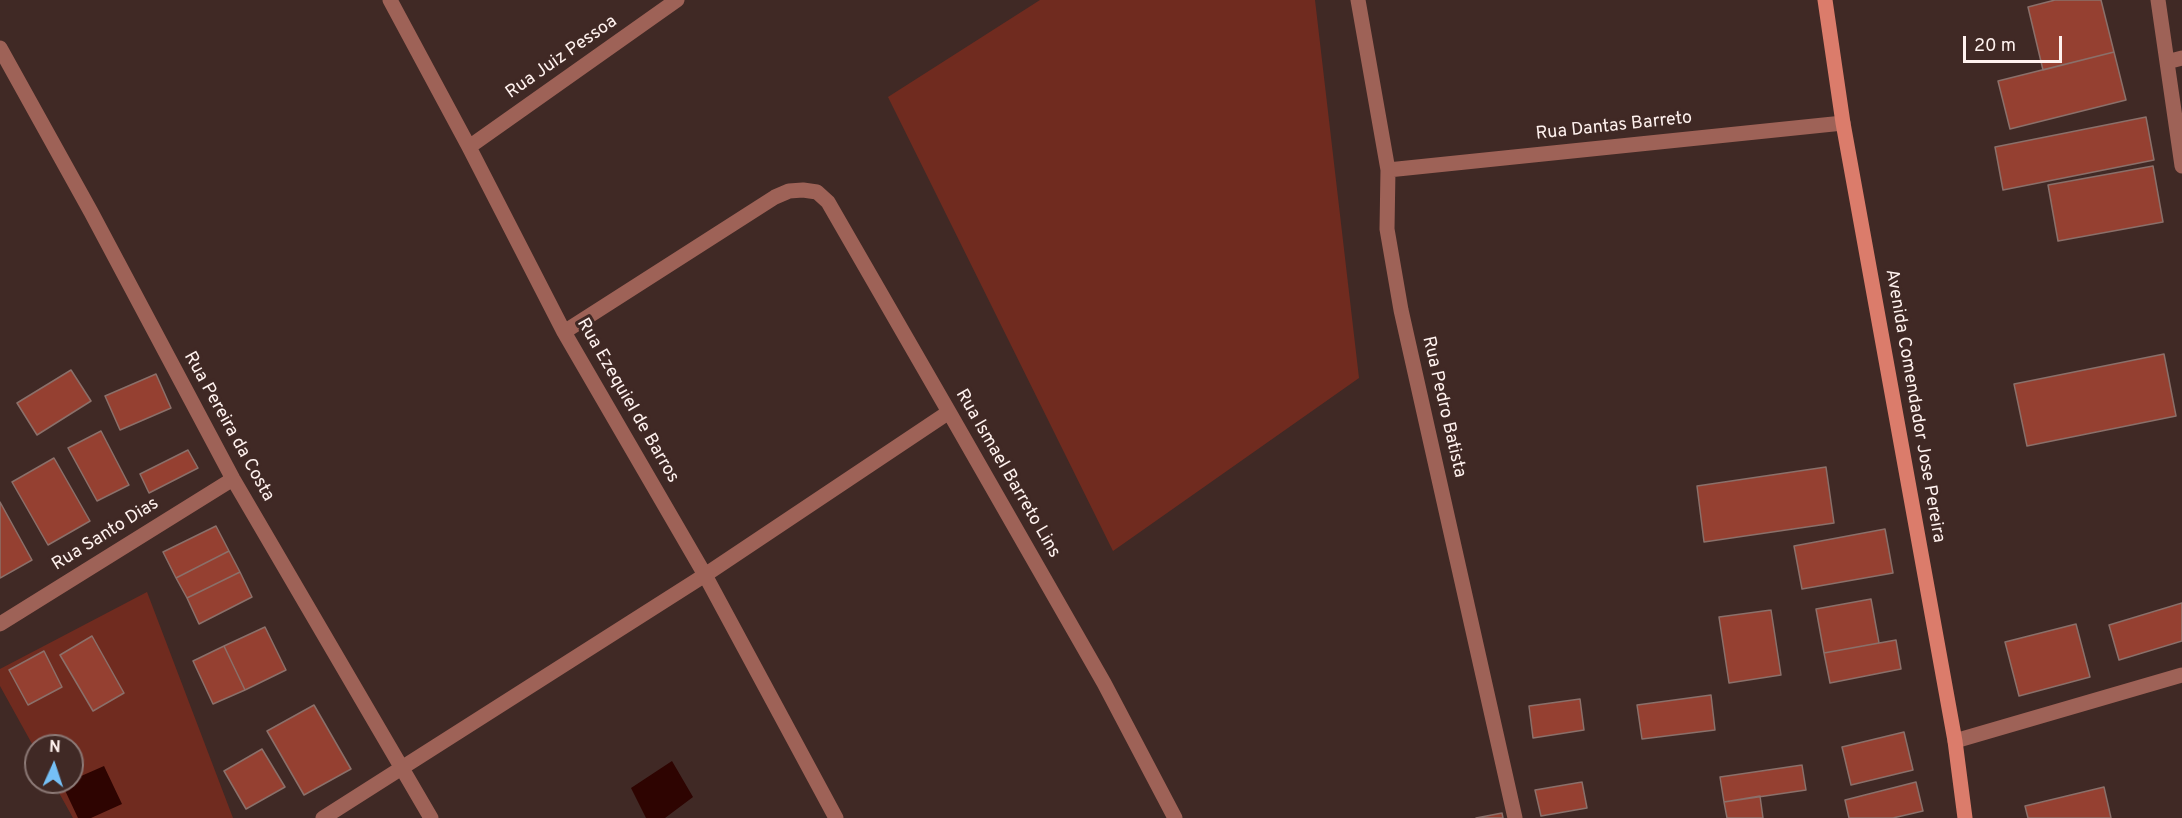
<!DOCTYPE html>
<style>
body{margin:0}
#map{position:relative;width:2182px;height:818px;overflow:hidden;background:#402925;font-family:Overpass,sans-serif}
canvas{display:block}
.north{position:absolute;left:24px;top:734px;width:60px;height:60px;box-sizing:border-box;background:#402925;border:2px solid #8c7976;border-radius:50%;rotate:3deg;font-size:16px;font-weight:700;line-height:24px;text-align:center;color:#fff2ef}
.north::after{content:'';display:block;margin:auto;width:21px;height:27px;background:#75c0f6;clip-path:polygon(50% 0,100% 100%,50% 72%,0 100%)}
.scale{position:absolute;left:1963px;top:36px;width:99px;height:27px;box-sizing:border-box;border:3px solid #fff2ef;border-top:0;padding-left:8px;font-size:18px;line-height:21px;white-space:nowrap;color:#fff2ef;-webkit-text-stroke:4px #402925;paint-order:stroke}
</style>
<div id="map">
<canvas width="2182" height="818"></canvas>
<div class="north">N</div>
<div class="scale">20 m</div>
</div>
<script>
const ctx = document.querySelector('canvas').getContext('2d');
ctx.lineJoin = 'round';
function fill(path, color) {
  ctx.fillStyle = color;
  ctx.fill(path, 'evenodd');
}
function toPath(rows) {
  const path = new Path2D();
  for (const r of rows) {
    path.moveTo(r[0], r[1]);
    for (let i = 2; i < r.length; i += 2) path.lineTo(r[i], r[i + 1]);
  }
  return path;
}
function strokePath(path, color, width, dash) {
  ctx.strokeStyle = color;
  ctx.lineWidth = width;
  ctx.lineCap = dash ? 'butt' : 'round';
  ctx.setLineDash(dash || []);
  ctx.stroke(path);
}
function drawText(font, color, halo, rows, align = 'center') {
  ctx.font = font + ' Overpass,sans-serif';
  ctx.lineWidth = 6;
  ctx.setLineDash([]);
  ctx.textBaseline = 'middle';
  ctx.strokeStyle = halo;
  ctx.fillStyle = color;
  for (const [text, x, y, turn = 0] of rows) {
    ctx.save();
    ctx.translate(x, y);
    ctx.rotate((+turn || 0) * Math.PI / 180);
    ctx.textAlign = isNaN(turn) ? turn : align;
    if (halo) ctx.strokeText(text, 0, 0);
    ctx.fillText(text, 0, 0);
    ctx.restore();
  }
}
fill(toPath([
 [1040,0,1315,0,1359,378,1113,551,888,97],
 [147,592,233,818,73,818,53,782,72,782,72,746,36,746,36,751,0,686,0,669]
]), '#702b1f');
fill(toPath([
 [672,761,693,797,665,818,646,818,631,788],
 [104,766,122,804,91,818,78,818,62,784,72,782,72,780]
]), '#2e0401');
const building = toPath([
 [2055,0,2101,0,2114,52,2043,70,2028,7,2055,0],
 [2114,52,2126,100,2010,129,1998,81,2114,52],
 [2146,117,2154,160,2003,190,1995,147,2146,117],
 [2153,166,2163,222,2058,241,2048,185,2153,166],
 [2164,354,2176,416,2027,446,2014,384,2164,354],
 [71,370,91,401,37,435,17,403,71,370],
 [156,374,171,408,120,430,105,396,156,374],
 [101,431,129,485,97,501,68,448,101,431],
 [188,450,198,468,149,493,140,474,188,450],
 [54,458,90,521,48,545,12,482,54,458],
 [1826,467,1834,523,1704,542,1697,486,1826,467],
 [0,502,32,560,0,578,0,502],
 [216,526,229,551,176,578,163,552,216,526],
 [1885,529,1893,573,1802,589,1794,546,1885,529],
 [229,551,240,572,187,598,176,578,229,551],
 [240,572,252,597,199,624,187,598,240,572],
 [1871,599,1879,643,1824,653,1816,609,1871,599],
 [2182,603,2182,641,2119,660,2109,625,2182,603],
 [1771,610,1781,675,1729,683,1719,617,1771,610],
 [2076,624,2090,677,2019,696,2005,642,2076,624],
 [265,627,286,670,245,690,224,646,265,627],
 [92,636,124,693,93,711,60,655,92,636],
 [1896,640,1901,669,1830,683,1824,653,1896,640],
 [224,646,245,690,213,704,193,661,224,646],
 [44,651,62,687,28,705,9,670,44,651],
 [1711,695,1715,730,1642,739,1637,705,1711,695],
 [1580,699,1584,730,1533,738,1529,706,1580,699],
 [314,705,351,769,304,795,267,731,314,705],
 [1904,732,1913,770,1851,785,1842,747,1904,732],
 [262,749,285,787,246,809,224,771,262,749],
 [1802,765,1806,790,1724,802,1720,777,1802,765],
 [1582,782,1587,808,1541,816,1535,790,1582,782],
 [1916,782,1923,811,1893,818,1849,818,1845,800,1916,782],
 [2104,787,2111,818,2028,818,2025,806,2104,787],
 [1760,796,1763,818,1727,818,1724,802,1760,796],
 [1502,813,1503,818,1476,818,1502,813]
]);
fill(building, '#954031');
strokePath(building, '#8b706a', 1.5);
strokePath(toPath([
 [390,0,469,147,564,332,705,575,836,818],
 [1358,0,1388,170,1387,229,1401,310,1515,818],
 [2158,0,2182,166],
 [0,48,91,212,233,479,431,818],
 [2167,62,2182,58],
 [469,147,677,0],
 [1388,170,1843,123],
 [564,332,775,197,789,191,803,190,817,192,828,202,949,412,1104,683,1175,818],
 [0,624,233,479],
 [1955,741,2182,675],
 [323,818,705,575,949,412]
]), '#9e6257', 15);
strokePath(toPath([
 [1825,0,1843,123,1955,741,1965,818]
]), '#db7c6b', 15);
drawText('18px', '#fff2ef', '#402925', [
 ["Rua Juiz Pessoa",562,58,-35],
 ["Rua Dantas Barreto",1614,127,-6],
 ["Rua Ezequiel de Barros",627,401,60],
 ["Avenida Comendador Jose Pereira",1914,406,80],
 ["Rua Pedro Batista",1443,407,77],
 ["Rua Pereira da Costa",228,427,61],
 ["Rua Ismael Barreto Lins",1007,474,60],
 ["Rua Santo Dias",106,535,-32]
]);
</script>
